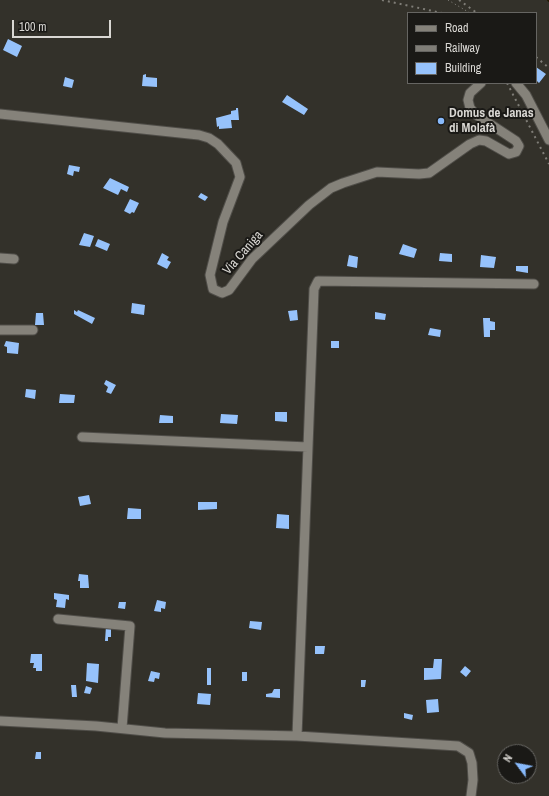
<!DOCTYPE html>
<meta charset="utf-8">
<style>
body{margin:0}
#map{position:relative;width:549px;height:796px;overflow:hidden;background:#33312a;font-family:"Archivo Narrow",sans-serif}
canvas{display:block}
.legend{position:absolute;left:407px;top:12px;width:130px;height:72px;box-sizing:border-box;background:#1a1916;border:1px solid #666562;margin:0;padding:5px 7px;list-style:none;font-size:12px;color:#d9d7d3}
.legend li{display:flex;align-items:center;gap:8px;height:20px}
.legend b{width:20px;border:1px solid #666562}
.north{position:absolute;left:497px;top:744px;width:40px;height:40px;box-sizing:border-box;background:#1a1916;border:1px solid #666562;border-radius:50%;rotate:302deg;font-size:11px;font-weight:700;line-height:16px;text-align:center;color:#d9d7d3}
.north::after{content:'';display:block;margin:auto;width:14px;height:18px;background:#88bafc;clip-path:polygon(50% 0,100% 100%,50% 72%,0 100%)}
.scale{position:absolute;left:12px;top:20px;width:99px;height:18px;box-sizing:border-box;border:2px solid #d9d7d3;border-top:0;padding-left:5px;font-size:12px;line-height:14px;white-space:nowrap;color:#d9d7d3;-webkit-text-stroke:3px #1a1916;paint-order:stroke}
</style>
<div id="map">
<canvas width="549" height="796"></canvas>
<ul class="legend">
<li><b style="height:5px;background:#85827a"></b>Road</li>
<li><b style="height:5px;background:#7f7d77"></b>Railway</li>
<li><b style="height:11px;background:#96c2fb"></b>Building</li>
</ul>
<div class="north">N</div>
<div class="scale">100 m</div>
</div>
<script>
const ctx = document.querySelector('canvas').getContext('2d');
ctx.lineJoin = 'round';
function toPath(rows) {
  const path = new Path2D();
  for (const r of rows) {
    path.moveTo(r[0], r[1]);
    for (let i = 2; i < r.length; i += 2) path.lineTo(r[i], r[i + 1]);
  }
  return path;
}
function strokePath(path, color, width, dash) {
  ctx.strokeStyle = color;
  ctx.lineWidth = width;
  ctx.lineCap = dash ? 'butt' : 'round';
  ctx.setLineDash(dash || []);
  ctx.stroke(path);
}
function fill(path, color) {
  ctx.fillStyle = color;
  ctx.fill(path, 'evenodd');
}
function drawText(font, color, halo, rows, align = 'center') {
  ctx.font = font + ' "Archivo Narrow",sans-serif';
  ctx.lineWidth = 4;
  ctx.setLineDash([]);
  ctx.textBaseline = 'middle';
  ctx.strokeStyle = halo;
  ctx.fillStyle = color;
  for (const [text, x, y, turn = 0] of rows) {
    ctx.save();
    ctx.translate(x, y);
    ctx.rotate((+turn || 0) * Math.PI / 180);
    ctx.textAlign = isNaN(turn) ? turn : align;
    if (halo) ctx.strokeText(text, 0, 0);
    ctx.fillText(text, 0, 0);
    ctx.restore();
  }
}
strokePath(toPath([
 [548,0,549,1]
]), '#221900', 2);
fill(toPath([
 [8,39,22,46,17,57,3,50],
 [536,67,546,74,539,83,536,80],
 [146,74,146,77,157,78,157,87,142,86,143,75],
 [65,77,74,80,72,88,63,86],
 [287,95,308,109,304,115,282,102],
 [236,108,238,108,239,120,231,120,232,128,219,129,219,126,217,127,216,118,231,114,231,111,236,110],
 [69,165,80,167,79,172,74,171,73,176,67,174],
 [110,178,129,187,127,192,121,189,118,195,103,188],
 [201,193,208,197,205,201,198,197],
 [130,199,139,203,134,213,132,212,130,214,124,211],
 [84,233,94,236,90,247,79,245],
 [98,239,110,244,107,251,95,246],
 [403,244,417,249,414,258,399,254],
 [162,253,169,257,167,260,171,262,167,269,157,264],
 [440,253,452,254,452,262,439,261],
 [349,255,358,257,357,268,347,266],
 [481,255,496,257,494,268,480,267],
 [516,266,528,266,528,273,516,271],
 [132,303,145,305,144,315,131,313],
 [74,310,77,312,78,310,95,318,92,324,74,314],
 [297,310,298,320,290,321,288,311],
 [375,312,386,314,385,320,375,319],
 [36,313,43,313,44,325,35,325],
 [483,318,490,318,490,321,495,322,495,330,490,330,490,337,484,337],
 [430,328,441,330,440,337,428,335],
 [6,341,19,343,18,354,7,353,7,347,4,346],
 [331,341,339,341,339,348,331,348],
 [106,380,116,385,111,394,106,392,108,387,104,384],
 [26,389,36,390,35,399,25,397],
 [60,394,75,395,74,403,59,403],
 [275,412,287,412,287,422,275,421],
 [221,414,238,415,237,424,220,423],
 [160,415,173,416,173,423,159,423],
 [89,495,91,504,80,506,78,497],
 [198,502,217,502,217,509,198,510],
 [128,508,141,509,141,519,127,519],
 [277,514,289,515,289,529,276,528],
 [79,574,88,575,89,588,80,588,80,581,78,581],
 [54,593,69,595,69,600,66,599,65,608,56,607,57,600,54,599],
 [157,600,166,602,165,609,161,608,161,612,154,611],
 [119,602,126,602,125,609,118,608],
 [250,621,262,622,261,630,249,628],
 [106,626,111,627,111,637,108,637,108,641,105,641],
 [315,646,325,646,324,654,315,654],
 [31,654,42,654,42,671,36,671,36,668,33,668,34,663,30,663],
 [434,659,442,659,441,679,424,680,424,668,433,668],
 [87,663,99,664,98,683,86,681],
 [465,666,471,671,466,677,460,672],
 [207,668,211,668,211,685,207,685],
 [151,671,160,673,159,679,155,678,154,682,148,681],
 [242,672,247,672,247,681,242,681],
 [361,680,366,680,365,687,361,687],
 [71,685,76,685,77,697,72,697],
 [86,686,92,688,90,694,84,693],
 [274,689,280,689,280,698,266,697,266,694,272,693],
 [198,693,211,694,210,705,197,704],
 [438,699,439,712,427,713,426,700],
 [404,713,413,715,412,720,404,718],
 [36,752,41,752,41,759,35,759]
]), '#96c2fb');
const minor = toPath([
 [516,83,526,95,549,140],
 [0,114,199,135,209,138,218,144,236,163,240,177,223,222,210,275,213,289,222,293,229,290,252,259,309,205,331,188,343,183,377,172,419,174,429,173,470,144,479,140,486,141,509,154,516,152,519,146,516,141,475,114,470,108,468,100,470,93,481,83],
 [0,258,14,259],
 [0,330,33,330],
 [82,437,308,447],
 [58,619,130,626,122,728],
 [0,721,96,726,165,733,297,736,458,746,469,753,472,763,473,780,471,796],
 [297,736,314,289,318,281,534,284]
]);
strokePath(minor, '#504e49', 11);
strokePath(toPath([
 [448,0,470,13]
]), '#8e8c87', 1, [1, 3]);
strokePath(minor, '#85827a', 9);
strokePath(toPath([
 [382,0,442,13],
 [459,0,477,13],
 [536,57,549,68],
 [507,83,549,164]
]), '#7f7d77', 2, [2, 4]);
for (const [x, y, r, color] of [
 [441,121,4,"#88bafc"]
]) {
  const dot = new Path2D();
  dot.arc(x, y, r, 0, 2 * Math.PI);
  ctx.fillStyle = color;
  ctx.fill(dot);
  strokePath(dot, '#1a1916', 1.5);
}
drawText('bold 13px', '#d9d7d3', '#1a1916', [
 ["Domus de Janas",449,114],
 ["di Molafà",449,129]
], 'left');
drawText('13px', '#d9d7d3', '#1a1916', [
 ["Via Caniga",243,253,-49]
]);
</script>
